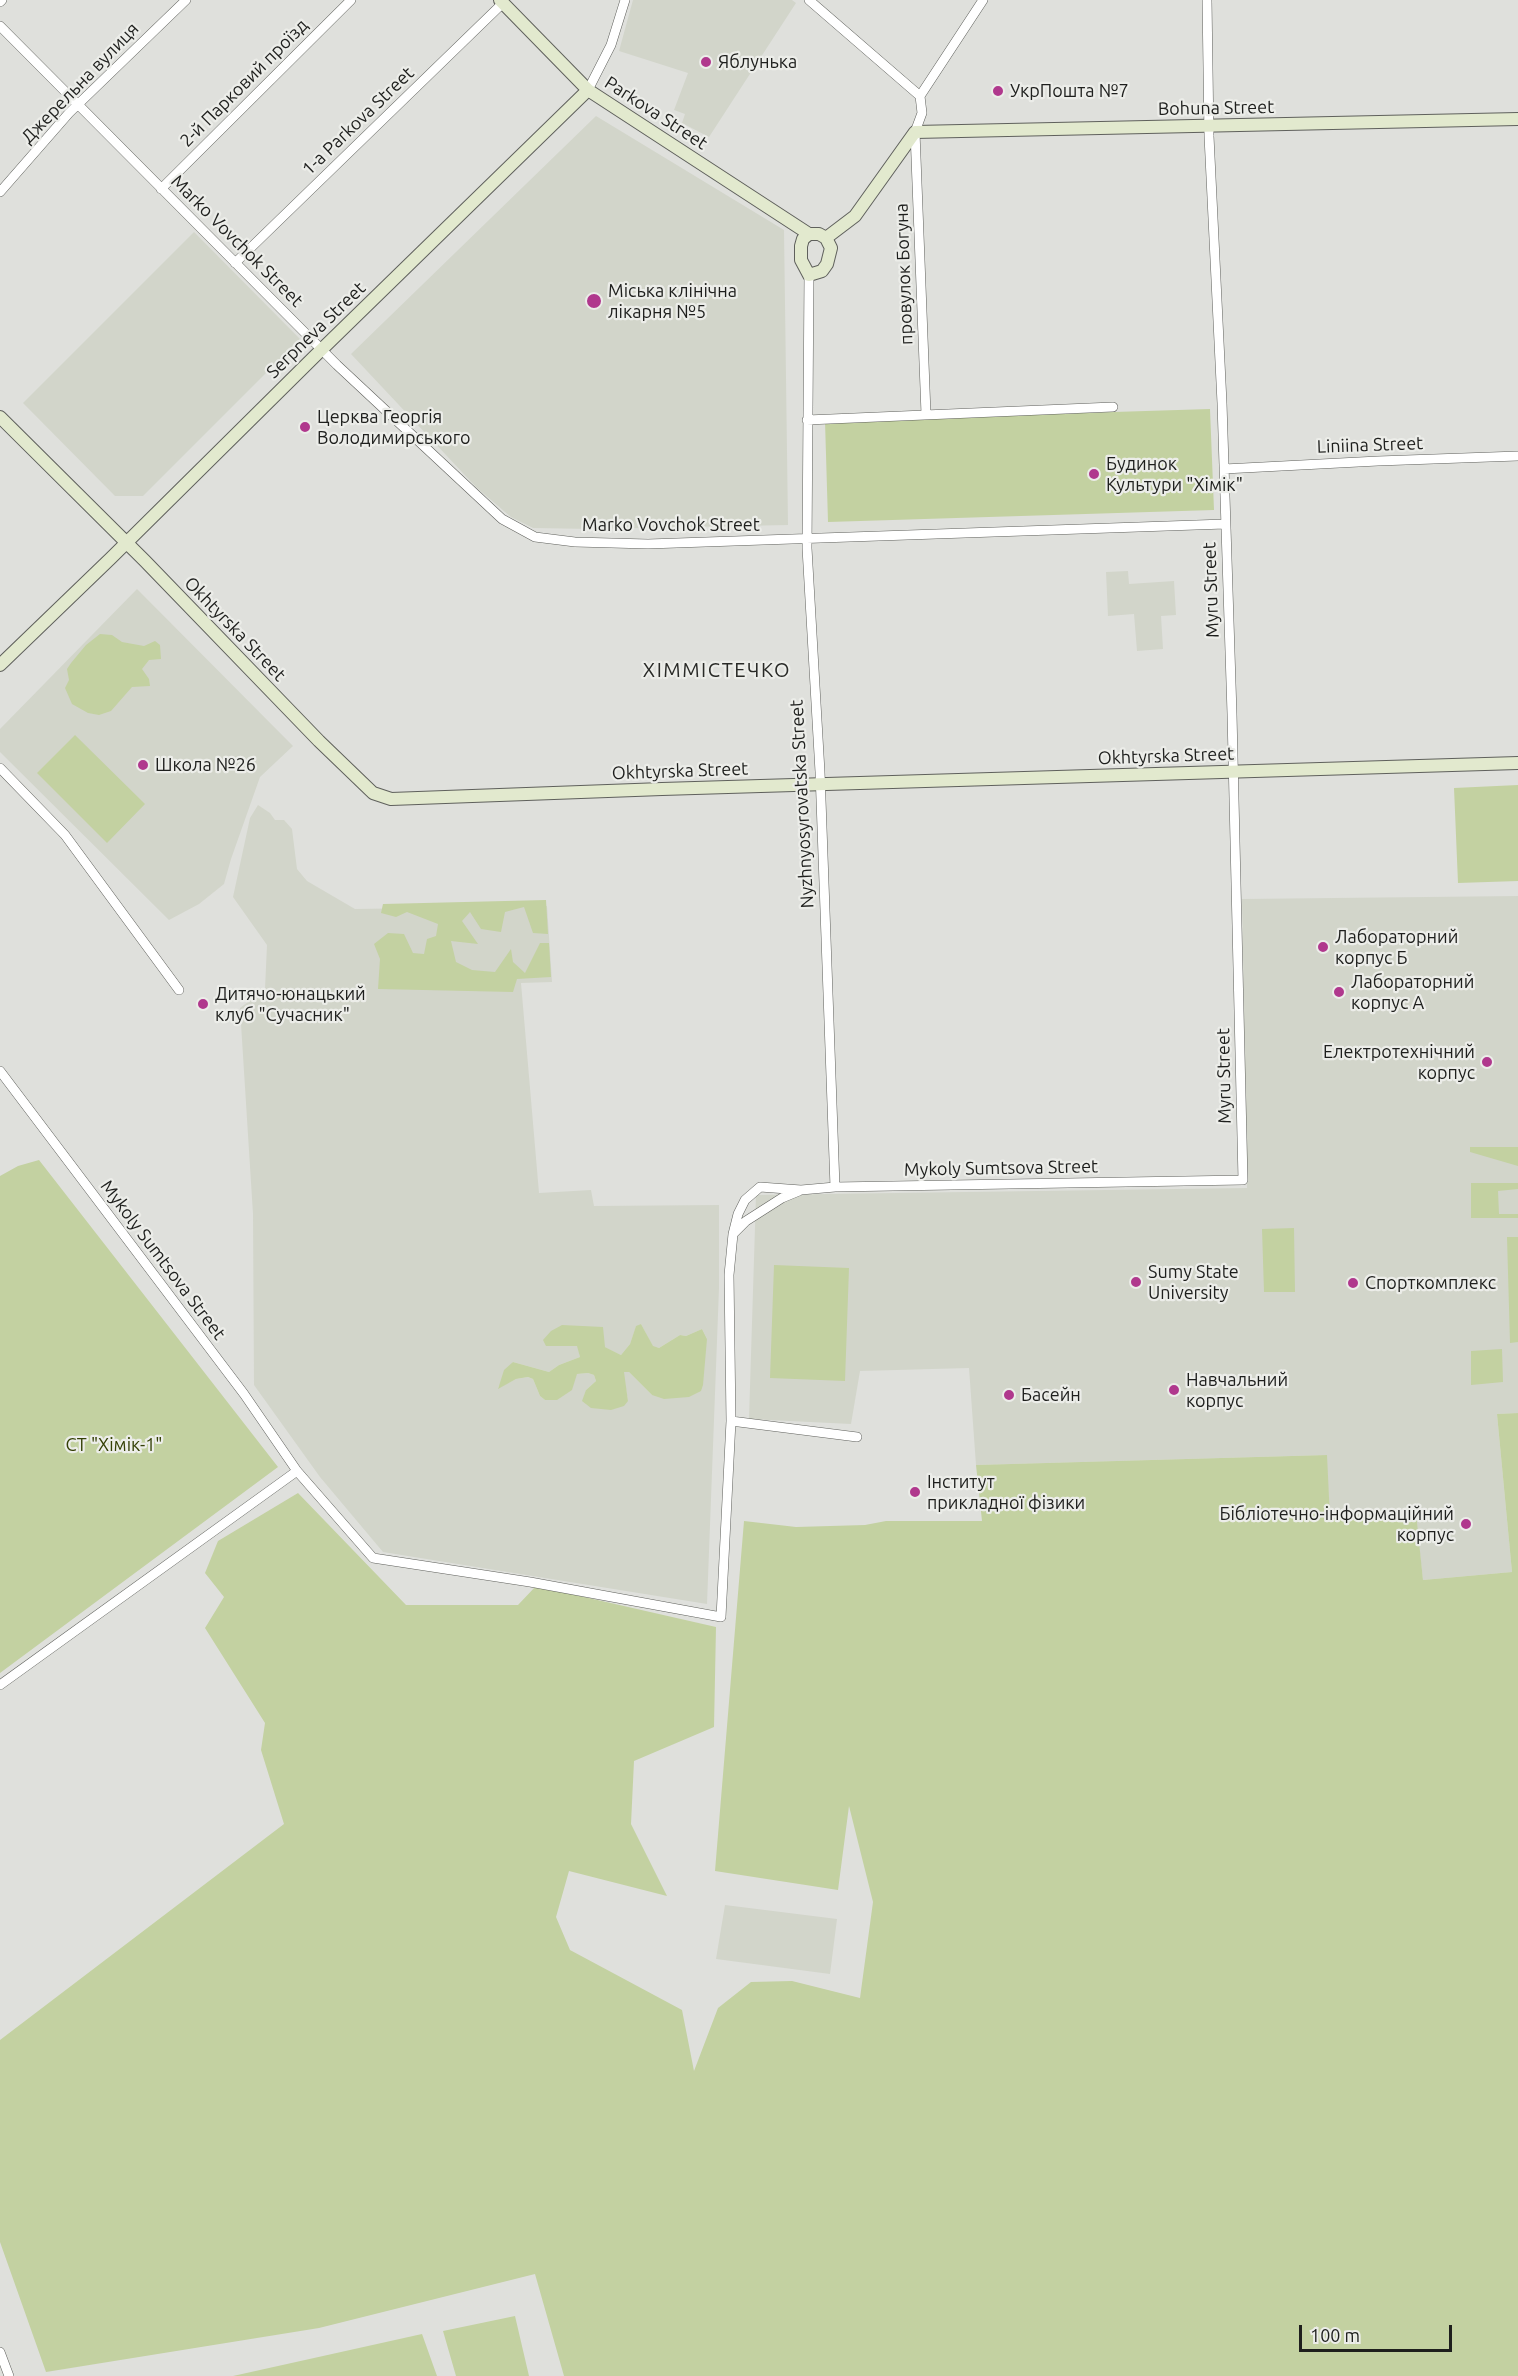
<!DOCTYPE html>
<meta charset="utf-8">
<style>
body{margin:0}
#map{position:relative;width:1518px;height:2376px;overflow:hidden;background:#dfe0dc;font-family:Ubuntu,sans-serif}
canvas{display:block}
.scale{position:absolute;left:1299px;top:2325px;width:153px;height:27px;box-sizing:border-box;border:3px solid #1e1f1d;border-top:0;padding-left:8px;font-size:18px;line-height:21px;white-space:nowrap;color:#1e1f1d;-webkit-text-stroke:4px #ecede9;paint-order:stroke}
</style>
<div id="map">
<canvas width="1518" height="2376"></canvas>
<div class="scale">100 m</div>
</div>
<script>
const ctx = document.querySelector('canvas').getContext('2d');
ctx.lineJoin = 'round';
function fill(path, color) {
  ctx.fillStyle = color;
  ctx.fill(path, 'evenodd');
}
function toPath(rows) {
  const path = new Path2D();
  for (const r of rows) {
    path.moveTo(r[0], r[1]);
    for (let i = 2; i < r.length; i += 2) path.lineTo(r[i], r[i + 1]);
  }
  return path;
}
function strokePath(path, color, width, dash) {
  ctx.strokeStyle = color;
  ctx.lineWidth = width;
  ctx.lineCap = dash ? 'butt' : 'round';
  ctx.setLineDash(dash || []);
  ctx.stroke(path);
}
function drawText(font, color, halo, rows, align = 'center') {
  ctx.font = font + ' Ubuntu,sans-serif';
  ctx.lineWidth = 4.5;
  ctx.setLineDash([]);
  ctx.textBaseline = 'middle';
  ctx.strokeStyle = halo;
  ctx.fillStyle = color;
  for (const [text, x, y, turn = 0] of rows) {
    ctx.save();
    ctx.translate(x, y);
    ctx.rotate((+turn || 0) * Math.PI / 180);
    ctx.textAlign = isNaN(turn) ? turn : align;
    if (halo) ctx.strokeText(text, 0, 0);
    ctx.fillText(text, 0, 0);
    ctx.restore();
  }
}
fill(toPath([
 [633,0,792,0,796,3,709,137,682,123,685,114,674,110,688,73,619,51],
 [596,116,784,230,788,525,593,529,533,528,511,517,477,488,351,354],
 [194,232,300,339,143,496,115,496,23,403],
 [1128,571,1129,584,1174,581,1176,615,1161,616,1163,649,1137,651,1134,614,1108,616,1106,572],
 [137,589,293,746,260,777,231,859,224,884,199,904,169,920,0,752,0,729],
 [258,805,270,813,275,820,284,820,292,829,297,869,307,881,355,909,547,906,552,982,521,983,539,1193,591,1190,594,1206,719,1205,719,1288,707,1604,383,1552,320,1477,254,1385,253,1214,240,1008,265,989,267,945,233,897,250,818],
 [641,1324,653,1347,659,1348,680,1335,686,1336,702,1329,707,1339,652,1395,629,1372,623,1372,628,1401,586,1390,596,1381,594,1375,588,1373,577,1374,545,1400,540,1396,533,1379,528,1377,516,1379,498,1388,513,1362,549,1372,559,1365,580,1357,578,1346,605,1347,621,1355,630,1344,636,1327],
 [1518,896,1518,1413,1497,1414,1512,1572,1423,1580,1415,1513,1330,1519,1326,1455,976,1465,969,1368,860,1371,851,1424,749,1419,756,1195,1247,1188,1242,899],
 [725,1905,837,1919,830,1974,716,1959]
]), '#d2d5ca');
fill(toPath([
 [1210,409,1214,510,828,522,825,421],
 [100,634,112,635,122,642,144,646,155,641,160,645,161,659,149,660,142,669,149,679,150,686,132,687,111,711,99,715,88,713,72,704,65,688,69,680,67,669,71,663,86,645],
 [75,735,145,804,107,843,37,773],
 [1518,785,1518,881,1458,883,1454,788],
 [546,900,548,934,533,933,524,907,505,912,501,932,481,929,470,912,462,921,478,944,451,941,456,962,472,970,495,972,511,949,513,962,525,973,540,943,549,943,551,977,517,979,513,992,378,989,380,959,374,944,388,933,404,934,413,953,424,954,427,939,436,936,438,924,407,912,396,917,381,913,383,904],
 [1470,1147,1518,1147,1518,1166,1470,1152],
 [39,1160,278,1467,0,1673,0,1176,18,1166],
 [1471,1183,1518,1183,1518,1189,1498,1191,1499,1214,1518,1214,1518,1218,1471,1218],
 [1294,1228,1295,1292,1264,1292,1262,1229],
 [1507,1237,1518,1237,1518,1342,1510,1343],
 [774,1265,849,1268,845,1381,770,1378],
 [641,1324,653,1346,659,1348,680,1335,686,1336,702,1329,707,1339,703,1385,701,1391,689,1397,664,1399,652,1395,629,1372,624,1372,628,1401,624,1406,611,1410,591,1408,582,1401,586,1390,596,1381,594,1375,588,1373,577,1374,572,1390,557,1400,545,1400,540,1396,533,1379,528,1377,516,1379,498,1389,504,1370,513,1362,549,1372,559,1365,580,1357,577,1346,546,1346,543,1340,551,1331,562,1325,603,1327,605,1347,621,1355,630,1344,636,1326],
 [1502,1349,1503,1382,1471,1385,1471,1351],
 [1518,1413,1518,2376,564,2376,535,2274,319,2328,46,2372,0,2242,0,2040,284,1824,261,1750,265,1723,205,1628,224,1597,205,1573,218,1541,298,1493,406,1605,518,1605,536,1586,716,1627,714,1727,634,1761,631,1824,667,1896,569,1871,556,1917,570,1950,682,2010,694,2071,718,2008,751,1982,792,1981,860,1998,873,1902,849,1806,838,1890,715,1871,744,1521,796,1527,865,1525,886,1521,982,1521,976,1465,1327,1455,1330,1518,1416,1513,1423,1580,1512,1572,1497,1414],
 [515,2316,529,2376,456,2376,443,2331],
 [422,2334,437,2376,233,2376]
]), '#c3d1a1');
const street = toPath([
 [809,0,920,96],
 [0,2,2,0],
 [0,26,337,365,502,519,535,537,575,542,648,544,1225,524],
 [588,90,611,45,625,0],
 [161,189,351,0],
 [0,192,69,113,186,0],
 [235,263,503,3],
 [809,275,807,548,820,772,835,1187],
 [926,414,915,132,922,113,920,96,983,0],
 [807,420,1113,407],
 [1224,469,1378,461,1518,456],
 [0,768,65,835,179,990],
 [0,1071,244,1394,297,1471,373,1558,530,1582,721,1617,731,1421,729,1275,733,1234,738,1214,745,1200,760,1187,801,1190,835,1187,1243,1180,1232,714,1222,403,1209,136,1207,0],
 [733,1234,746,1221,782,1198,799,1191],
 [731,1421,857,1437],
 [0,1685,297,1471],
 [0,2352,9,2376]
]);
const secondary = toPath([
 [500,0,588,90,809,234],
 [809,234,819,234,826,238,831,248,827,264,822,271,809,275,801,260,801,246,803,239,809,234],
 [826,238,855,216,915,132,1518,119],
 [0,417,145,561,319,741,373,793,391,799,662,789,1518,763],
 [0,665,111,558,317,354,588,90]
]);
strokePath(street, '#5f605c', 10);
strokePath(secondary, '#5f605c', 14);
strokePath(street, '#fff', 9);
strokePath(secondary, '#e2e9ce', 12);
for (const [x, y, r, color] of [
 [706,62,6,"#b0388d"],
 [998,91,6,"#b0388d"],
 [594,301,8,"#b0388d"],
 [305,427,6,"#b0388d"],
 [1094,474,6,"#b0388d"],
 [143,765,6,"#b0388d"],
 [1323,947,6,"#b0388d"],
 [1339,992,6,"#b0388d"],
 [203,1004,6,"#b0388d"],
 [1487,1062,6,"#b0388d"],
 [1136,1282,6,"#b0388d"],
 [1353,1283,6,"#b0388d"],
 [1174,1390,6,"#b0388d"],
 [1009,1395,6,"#b0388d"],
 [915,1492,6,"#b0388d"],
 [1466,1524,6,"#b0388d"]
]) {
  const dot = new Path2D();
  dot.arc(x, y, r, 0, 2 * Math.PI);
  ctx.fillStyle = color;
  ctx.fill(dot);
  strokePath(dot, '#ecede9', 2);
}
drawText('18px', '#1e1f1d', '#ecede9', [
 ["Яблунька",718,62],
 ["УкрПошта №7",1010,91],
 ["Міська клінічна",608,291],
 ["лікарня №5",608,312],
 ["Церква Георгія",317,417],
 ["Володимирського",317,438],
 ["Будинок",1106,464],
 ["Культури \"Хімік\"",1106,485],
 ["Школа №26",155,765],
 ["Лабораторний",1335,937],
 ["корпус Б",1335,958],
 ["Лабораторний",1351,982],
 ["корпус А",1351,1003],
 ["Дитячо-юнацький",215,994],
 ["клуб \"Сучасник\"",215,1015],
 ["Електротехнічний",1475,1052,"right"],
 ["корпус",1475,1073,"right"],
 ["Sumy State",1148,1272],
 ["University",1148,1293],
 ["Спорткомплекс",1365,1283],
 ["Навчальний",1186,1380],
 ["корпус",1186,1401],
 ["Басейн",1021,1395],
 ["Інститут",927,1482],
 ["прикладної фізики",927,1503],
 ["Бібліотечно-інформаційний",1454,1514,"right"],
 ["корпус",1454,1535,"right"]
], 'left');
drawText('18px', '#1e1f1d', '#ecede9', [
 ["Джерельна вулиця",80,83,-46],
 ["2-й Парковий проїзд",244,83,-45],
 ["Bohuna Street",1216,108,-1],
 ["Parkova Street",656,113,33],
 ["1-a Parkova Street",358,121,-44],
 ["Marko Vovchok Street",237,241,45],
 ["провулок Богуна",904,274,-92],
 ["Serpneva Street",316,330,-44],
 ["Liniina Street",1370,445,-2],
 ["Marko Vovchok Street",671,525],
 ["Myru Street",1211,590,-92],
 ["Okhtyrska Street",235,629,46],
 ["Okhtyrska Street",1166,756,-2],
 ["Okhtyrska Street",680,771,-2],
 ["Nyzhnyosyrovatska Street",802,804,-93],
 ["Myru Street",1224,1076,-91],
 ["Mykoly Sumtsova Street",1001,1168,-1],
 ["Mykoly Sumtsova Street",163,1260,53]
]);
drawText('18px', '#344005', '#ecede9', [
 ["СТ \"Хімік-1\"",114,1445]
]);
ctx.letterSpacing = '1.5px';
drawText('20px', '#292a27', '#ecede9', [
 ["ХІММІСТЕЧКО",717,670]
]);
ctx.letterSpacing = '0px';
</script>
